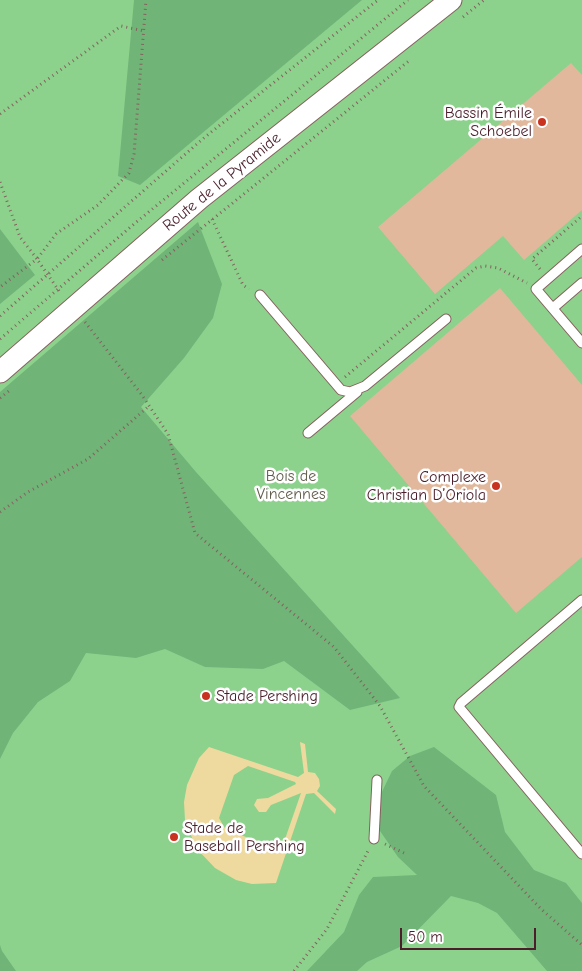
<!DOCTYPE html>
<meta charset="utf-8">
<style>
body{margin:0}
#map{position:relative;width:582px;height:971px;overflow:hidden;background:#f3dbbc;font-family:"Comic Neue",sans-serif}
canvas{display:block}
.scale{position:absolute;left:400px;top:928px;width:136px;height:22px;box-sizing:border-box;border:2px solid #4a1f2b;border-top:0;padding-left:6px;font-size:15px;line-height:18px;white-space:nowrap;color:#4a1f2b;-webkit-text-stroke:4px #fff;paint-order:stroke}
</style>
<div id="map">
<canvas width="582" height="971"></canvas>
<div class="scale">50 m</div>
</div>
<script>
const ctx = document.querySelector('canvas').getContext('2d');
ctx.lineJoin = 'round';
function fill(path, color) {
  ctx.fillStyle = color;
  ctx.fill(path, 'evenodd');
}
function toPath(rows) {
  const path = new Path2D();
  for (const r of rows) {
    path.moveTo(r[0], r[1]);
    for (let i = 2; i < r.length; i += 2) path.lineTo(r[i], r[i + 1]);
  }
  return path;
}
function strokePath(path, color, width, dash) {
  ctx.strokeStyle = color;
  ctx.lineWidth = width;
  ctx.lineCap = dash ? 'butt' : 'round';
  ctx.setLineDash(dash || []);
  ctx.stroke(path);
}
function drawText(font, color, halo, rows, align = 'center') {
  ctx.font = font + ' "Comic Neue",sans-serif';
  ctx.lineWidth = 5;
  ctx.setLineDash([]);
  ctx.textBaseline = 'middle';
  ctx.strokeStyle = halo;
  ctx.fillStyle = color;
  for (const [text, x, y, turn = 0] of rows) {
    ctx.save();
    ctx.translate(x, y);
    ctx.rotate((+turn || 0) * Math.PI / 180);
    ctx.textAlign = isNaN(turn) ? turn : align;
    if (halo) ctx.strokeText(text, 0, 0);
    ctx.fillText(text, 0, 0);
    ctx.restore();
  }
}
fill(toPath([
 [0,0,582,0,582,971,0,971]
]), '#8cd28c');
fill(toPath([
 [134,0,362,0,140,185,118,176],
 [198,222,222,284,213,318,184,358,141,407,196,472,400,698,350,710,284,661,263,669,205,667,165,649,136,658,86,653,70,681,38,702,13,733,0,759,0,392],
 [0,229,35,275,0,304],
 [434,747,496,795,505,832,534,870,566,883,582,903,582,971,547,971,497,913,478,903,451,896,402,946,367,962,357,971,307,971,344,932,359,895,373,877,417,875,398,857,380,831,380,796,392,771,410,756],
 [0,945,2,951,16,971,0,971]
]), '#71b478');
fill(toPath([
 [300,742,305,744,308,772,315,773,319,779,320,786,317,791,336,809,335,814,314,793,306,794,276,883,252,884,236,880,215,868,196,848,185,820,184,802,187,785,199,758,209,747,298,777,304,773],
 [248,766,295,782,296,784,268,798,257,799,254,805,259,812,266,812,271,805,301,793,284,842,269,845,226,830,219,818,234,775]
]), '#eeda9e');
fill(toPath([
 [571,63,582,75,582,210,524,260,503,236,435,294,378,227],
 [500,288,582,385,582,557,516,613,350,416]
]), '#e1b89c');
const service = toPath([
 [582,249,536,289,582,343],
 [260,295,341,390,350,392,365,386,446,319],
 [553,308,582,283],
 [308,433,357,392],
 [582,600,461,703,459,707,582,854],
 [374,839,377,780]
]);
const tertiary = toPath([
 [0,372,199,199,451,0]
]);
strokePath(service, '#85615e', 11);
strokePath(tertiary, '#85615e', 23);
strokePath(toPath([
 [463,17,484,0],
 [0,114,121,26,144,31],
 [0,182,20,237,37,259,0,287],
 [212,219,243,285,249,289],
 [162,260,410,60],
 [540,269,532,259,582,216],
 [59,291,37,259,56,234,98,205,129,173,134,154,146,0],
 [0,316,205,137,378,0],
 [85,322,142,395,168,434,195,533,334,647,380,706,424,786,541,909,582,945],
 [0,339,134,224,408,0],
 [345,377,476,268,485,266,498,268,527,283],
 [0,398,9,391],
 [0,512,28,492,88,459,149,406],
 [385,844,404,853],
 [294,971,327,929,368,851]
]), '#85615e', 3, [1, 4]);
strokePath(service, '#fff', 9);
strokePath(tertiary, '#fff', 21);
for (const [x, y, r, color] of [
 [542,122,5,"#c8321e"],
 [496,486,5,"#c8321e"],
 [206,696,5,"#c8321e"],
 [174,837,5,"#c8321e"]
]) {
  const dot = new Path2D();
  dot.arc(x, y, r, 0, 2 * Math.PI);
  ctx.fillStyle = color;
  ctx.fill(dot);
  strokePath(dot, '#fff', 2);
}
drawText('16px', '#4a1f2b', '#fff', [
 ["Bassin Émile",532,113],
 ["Schoebel",532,131],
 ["Complexe",486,477],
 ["Christian D’Oriola",486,495],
 ["Stade Pershing",216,696,"left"],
 ["Stade de",184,828,"left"],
 ["Baseball Pershing",184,846,"left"]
], 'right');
drawText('16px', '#4a1f2b', '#fff', [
 ["Route de la Pyramide",222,182,-39]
]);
drawText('16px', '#615e4d', '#fff', [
 ["Bois de",291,476],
 ["Vincennes",291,494]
]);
</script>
